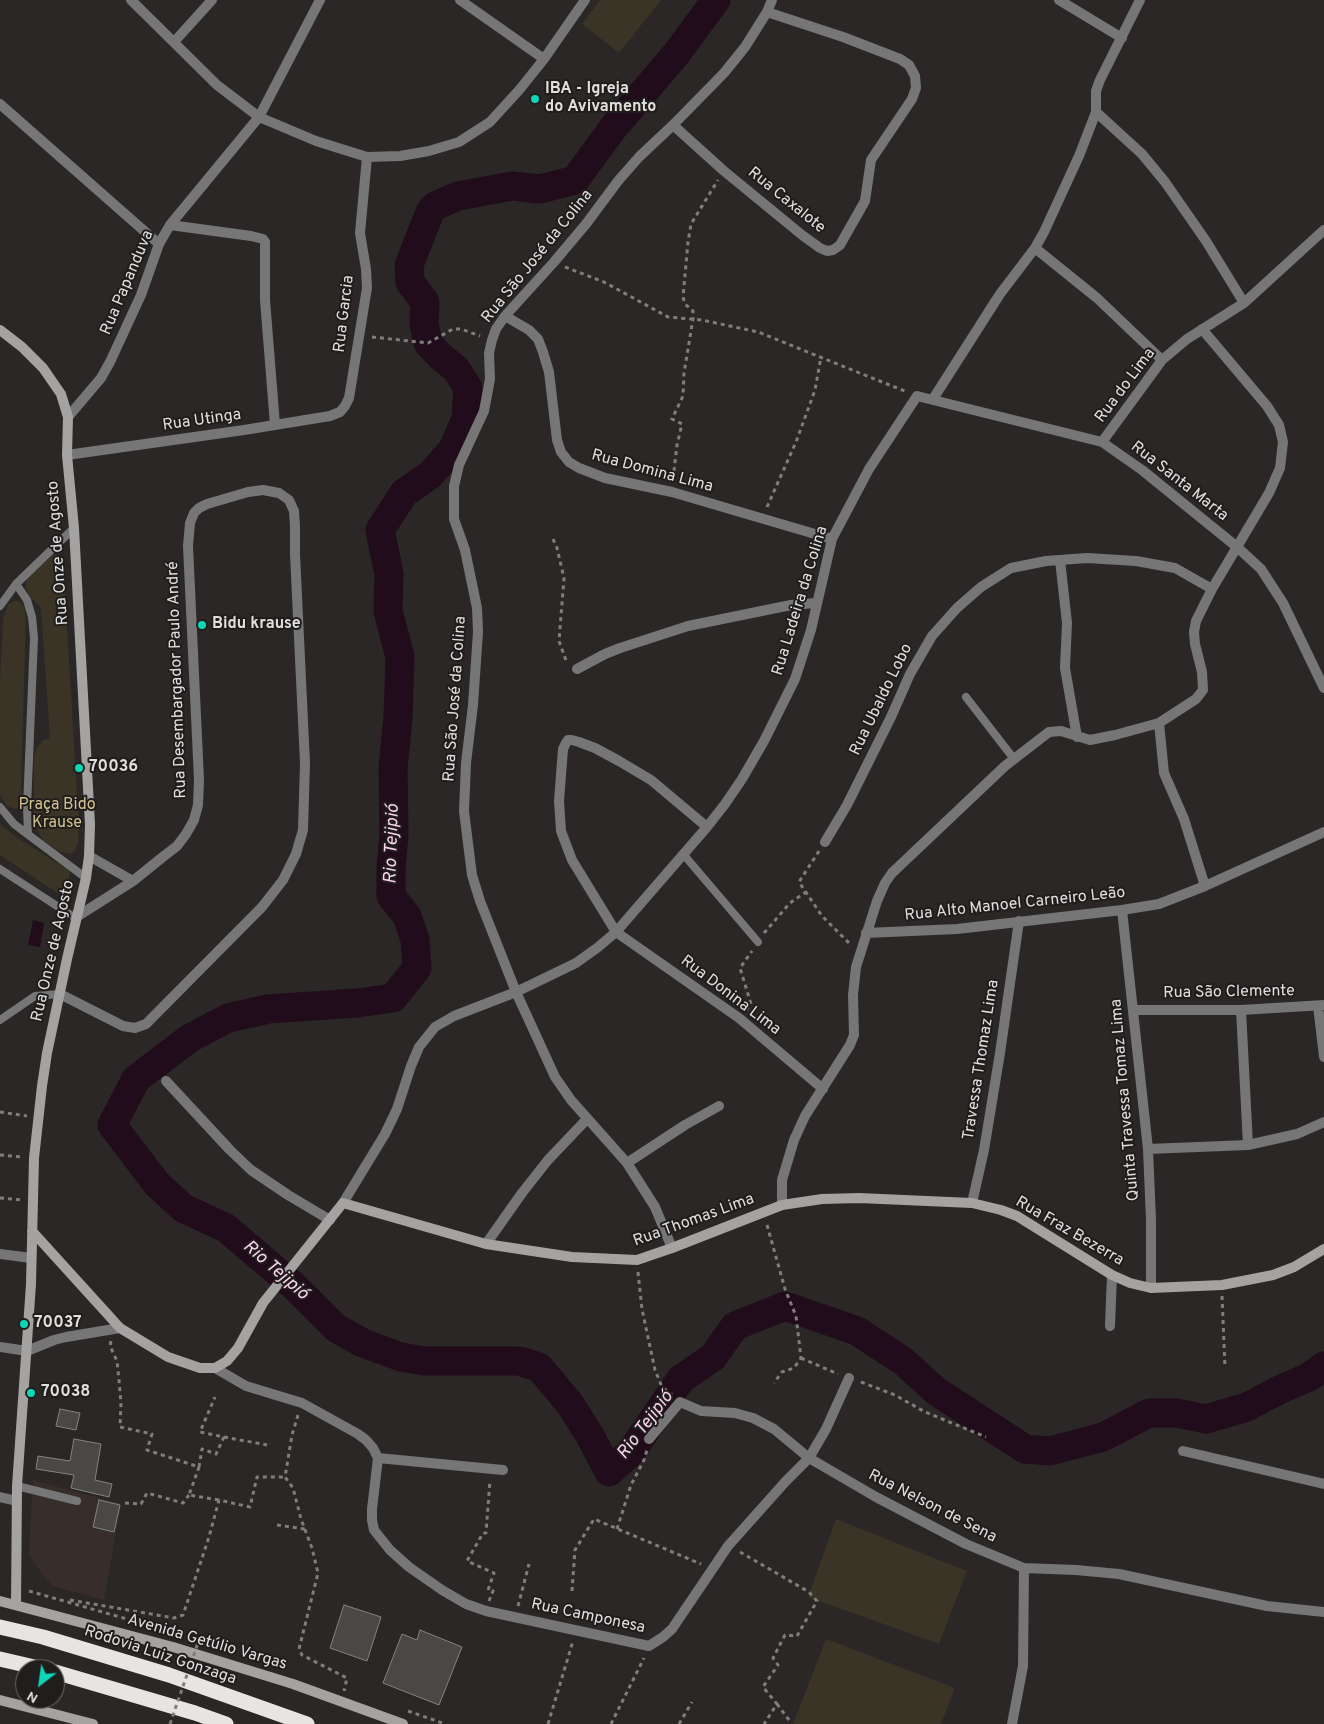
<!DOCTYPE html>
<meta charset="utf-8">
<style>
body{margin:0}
#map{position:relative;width:1324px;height:1724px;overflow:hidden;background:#2a2726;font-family:Overpass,sans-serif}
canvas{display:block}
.north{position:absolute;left:15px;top:1659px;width:50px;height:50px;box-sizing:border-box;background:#201d1d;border:1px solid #6d6b6a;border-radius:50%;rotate:210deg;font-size:14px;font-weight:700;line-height:20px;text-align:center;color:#e0dfde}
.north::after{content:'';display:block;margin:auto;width:18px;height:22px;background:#0dd5b5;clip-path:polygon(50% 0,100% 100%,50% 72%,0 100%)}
</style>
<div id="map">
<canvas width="1324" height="1724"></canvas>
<div class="north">N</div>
</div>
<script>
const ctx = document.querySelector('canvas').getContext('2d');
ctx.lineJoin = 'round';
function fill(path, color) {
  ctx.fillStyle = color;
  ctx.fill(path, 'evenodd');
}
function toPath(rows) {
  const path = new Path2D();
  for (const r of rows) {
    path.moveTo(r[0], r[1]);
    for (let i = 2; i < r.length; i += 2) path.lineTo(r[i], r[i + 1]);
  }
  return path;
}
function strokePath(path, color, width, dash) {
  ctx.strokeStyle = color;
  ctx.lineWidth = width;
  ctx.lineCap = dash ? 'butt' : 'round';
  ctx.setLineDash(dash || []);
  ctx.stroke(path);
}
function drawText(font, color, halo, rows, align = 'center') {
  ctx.font = font + ' Overpass,sans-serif';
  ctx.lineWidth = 4;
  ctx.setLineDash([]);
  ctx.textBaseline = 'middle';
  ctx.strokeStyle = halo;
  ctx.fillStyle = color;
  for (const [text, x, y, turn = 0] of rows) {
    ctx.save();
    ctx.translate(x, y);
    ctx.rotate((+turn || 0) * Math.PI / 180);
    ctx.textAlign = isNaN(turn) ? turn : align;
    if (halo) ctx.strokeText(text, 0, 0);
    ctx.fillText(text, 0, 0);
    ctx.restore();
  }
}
fill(toPath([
 [33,1480,121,1504,104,1600,52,1586,34,1563,29,1553]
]), '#372e2b');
fill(toPath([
 [600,0,661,0,619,53,582,24],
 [53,554,61,558,63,564,79,825,78,843,75,850,71,854,58,851,43,840,37,830,34,817,34,756,37,748,43,740,50,739,41,608,29,595,26,588,26,583,28,578],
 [16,600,21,603,24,607,26,616,21,787,24,801,19,807,14,809,6,805,0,794,0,683,3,619,8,605],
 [0,824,16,837,70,871,65,898,0,855],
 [836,1519,967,1571,939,1644,808,1597],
 [826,1639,955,1688,941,1724,793,1724]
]), '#393425');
fill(toPath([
 [33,920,44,923,40,947,28,945]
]), '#200c1a');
strokePath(toPath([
 [716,0,677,53,613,128,575,180,540,189,512,186,458,196,435,206,430,212,409,265,410,282,425,302,424,324,428,343,440,356,456,369,468,388,466,419,453,449,430,475,404,493,380,530,389,574,388,611,400,657,398,718,393,768,394,834,391,868,391,896,407,916,415,940,417,968,393,998,357,1003,268,1009,228,1018,190,1038,136,1079,112,1125,157,1184,183,1208,226,1228,294,1286,336,1328,363,1343,401,1357,424,1361,519,1361,539,1367,570,1404,589,1434,609,1472,631,1452,681,1379,713,1357,735,1326,785,1306,857,1331,903,1361,936,1391,1025,1449,1050,1451,1103,1437,1149,1413,1177,1413,1206,1419,1247,1407,1279,1390,1309,1377,1324,1366]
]), '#200c1a', 29);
const building = toPath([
 [60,1409,80,1413,76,1430,56,1426,60,1409],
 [74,1439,101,1444,95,1480,112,1484,109,1497,71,1488,74,1475,36,1469,38,1456,70,1461,74,1439],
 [99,1500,120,1505,114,1532,93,1527,99,1500],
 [344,1605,381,1617,367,1661,330,1648,344,1605],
 [420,1630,462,1647,439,1705,383,1683,402,1634,417,1640,420,1630]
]);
fill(building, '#4a4846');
strokePath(building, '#858381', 1);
strokePath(toPath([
 [565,267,604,282,668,317,702,320,758,332,907,392],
 [372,337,428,343,453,329,461,329,480,336],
 [673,479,677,445,682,424,672,419,683,396,684,373,693,319,693,311,685,304,683,297,688,242,691,224,718,180],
 [767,507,796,442,815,390,821,357],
 [553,539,557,548,564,578,559,641,567,663],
 [819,851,799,882,822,916,851,945],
 [764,933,790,903,806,892],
 [746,1010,751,1004,740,968,752,951],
 [0,1112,27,1116],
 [0,1155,23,1157],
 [0,1198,22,1200],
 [767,1225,785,1289,796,1316,801,1358,794,1368,782,1372,774,1383],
 [638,1272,642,1309,655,1370,662,1387,672,1395],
 [1222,1296,1225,1368],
 [111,1341,110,1346,117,1361,119,1380,121,1403,120,1427,152,1434,147,1450,199,1467,189,1495,219,1500],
 [801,1358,838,1374],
 [861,1382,895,1395,925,1412,986,1437],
 [298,1415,292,1435,285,1477,293,1488,301,1519,312,1548,318,1573,299,1649,302,1655,347,1678,344,1691],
 [224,1437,267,1445],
 [199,1467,202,1449,216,1454,224,1437,200,1432,215,1397],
 [125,1503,141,1504,147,1493,183,1503,189,1495],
 [277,1525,305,1529],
 [617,1529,631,1485,644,1460,647,1450],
 [740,1552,809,1592,817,1601,797,1636,785,1635,773,1658,778,1665,763,1687,777,1704,764,1724],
 [29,1591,155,1627],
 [572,1591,575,1550,594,1519,701,1564],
 [70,1600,174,1618,183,1615,209,1537,219,1500,250,1507,257,1477,285,1477],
 [489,1601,493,1591,488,1590,494,1573,467,1561,483,1533,486,1533,490,1480],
 [518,1606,529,1564],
 [777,1704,789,1720,789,1724],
 [408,1711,445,1724],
 [548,1724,573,1641],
 [611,1724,644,1658],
 [679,1724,692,1702]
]), '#807e7d', 3, [4, 4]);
strokePath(toPath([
 [16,584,27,600,32,617,34,638,27,807,28,834],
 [0,606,16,584,74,528],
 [966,697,1014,759],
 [0,807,14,824,86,878],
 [684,855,758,942],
 [0,869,77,919],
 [0,1020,35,996,60,994],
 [17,1486,77,1501]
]), '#777676', 8);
strokePath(toPath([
 [131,0,217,85,259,117,316,141,367,157,400,156,429,151,459,142,490,122,520,89,544,59,585,0],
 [460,0,544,59],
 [1059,0,1122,38],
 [174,42,212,0],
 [0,104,159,244],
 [1096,112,1142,154,1165,182,1206,241,1244,303],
 [673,125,724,171,802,235,820,248,827,251,833,250,840,245,865,201,871,160,912,99,916,88,915,76,909,65,900,59,843,37,767,12],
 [170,225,251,236,263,239,265,242,265,300,275,425],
 [1035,248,1097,298,1162,360],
 [505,316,529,330,538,339,543,352,549,372,557,440,561,452,569,462,579,468,605,478,672,492,832,539],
 [1202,329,1267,406,1279,425,1283,442,1280,468,1269,493,1212,589,1196,621,1194,632,1195,644,1202,672,1203,690,1196,699,1159,723,1164,773,1184,819,1205,886],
 [933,399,1000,294,1035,248,1044,232,1079,156,1096,112,1096,91,1100,80,1140,0],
 [68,417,101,378,110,362,141,295,159,244,170,225,259,117,320,0],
 [1102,442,1142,470,1237,547,1261,569,1283,603,1324,688],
 [67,455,244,430,330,416,340,412,345,406,349,398,367,288,366,269,360,233,367,157],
 [1060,560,1067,623,1065,668,1077,737],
 [577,669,605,654,620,648,688,626,791,605,816,603],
 [707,827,651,780,619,761,595,748,579,742,572,740,568,740,566,743,563,749,559,801,561,831,572,860,616,932,739,1018,823,1089],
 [825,842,847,805,891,717,910,674,932,636,957,608,981,587,1011,568,1046,561,1087,558,1136,561,1175,568,1212,589],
 [89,856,133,881],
 [1122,910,1148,1149,1151,1220,1151,1288],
 [866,933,957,929,1122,910,1159,904,1205,886,1324,832],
 [60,994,123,1026,135,1028,146,1024,262,907,283,880,296,854,303,830,305,763,295,554,295,526,294,511,289,500,279,493,263,490,248,492,207,504,199,508,194,513,190,523,188,546,199,780,198,805,194,820,186,834,177,846,164,856,133,881,78,916],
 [1318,1006,1324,1057],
 [1134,1010,1241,1010,1324,1005],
 [1241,1010,1248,1145],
 [166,1081,230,1150,251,1170,288,1195,330,1220],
 [1148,1149,1248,1145,1297,1134,1324,1122],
 [627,1163,685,1125,719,1106],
 [343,1203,385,1134,397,1109,411,1066,419,1047,435,1027,454,1016,516,992,576,963,597,948,616,932,707,827,725,804,742,779,764,741,795,679,811,630,832,539,869,469,917,396,1102,442,1162,360,1187,339,1244,303,1324,230],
 [972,1203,984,1150,1000,1053,1019,921],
 [782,1205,782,1180,794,1140,805,1116,850,1045,854,1035,853,995,856,967,877,901,885,883,892,873,1005,766,1049,732,1061,731,1090,740,1115,735,1159,723],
 [486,1244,522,1193,548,1160,587,1119],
 [672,1248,655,1207,627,1163,571,1100,555,1077,516,992,480,901,472,875,464,811,466,763,473,705,478,632,477,608,465,550,454,519,454,486,459,465,484,411,490,379,489,353,492,340,496,329,505,316,554,262,586,224,618,181,639,157,673,125,724,73,745,47,767,12,772,0],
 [0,1254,31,1258],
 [1110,1326,1112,1275],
 [0,1347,27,1351,54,1340,66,1337,120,1328],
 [215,1368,246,1386,302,1403,358,1434,366,1440,373,1448,378,1458,372,1509,372,1520,374,1530,390,1550,409,1567,442,1590,466,1604,486,1611,649,1646,663,1637,672,1629,728,1546,786,1481,809,1458,826,1429,849,1378],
 [649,1439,680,1402,701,1411,735,1413,753,1418,774,1429,809,1458,876,1497,966,1544,1024,1568,1076,1570,1119,1574,1267,1606,1324,1612],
 [1183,1451,1324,1484],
 [378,1458,503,1470],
 [0,1497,17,1501],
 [1012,1724,1023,1666,1024,1568]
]), '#777676', 10);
strokePath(toPath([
 [0,330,22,347,43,368,61,394,68,417,67,455,74,528,90,825,89,856,86,878,67,959,47,1053,42,1086,34,1158,31,1284,17,1486,16,1605],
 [32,1231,120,1328,168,1357,200,1368,215,1368,227,1361,238,1348,263,1303,343,1203,486,1244,572,1257,637,1260,672,1248,782,1205,822,1199,859,1198,972,1203,1001,1210,1017,1216,1112,1275,1130,1283,1151,1288,1222,1285,1273,1275,1294,1267,1324,1249],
 [0,1601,173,1647,293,1684,403,1724],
 [0,1700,93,1724]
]), '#a5a2a2', 10);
strokePath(toPath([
 [0,1627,43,1637,169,1675,307,1724],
 [0,1659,43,1669],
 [55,1672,195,1713,226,1724]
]), '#e8e4e4', 15);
strokePath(toPath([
 [170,1724,199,1640]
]), '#807e7d', 3, [4, 4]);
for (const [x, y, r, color] of [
 [535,99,5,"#0dd5b5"],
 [202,625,5,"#0dd5b5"],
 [79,768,5,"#0dd5b5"],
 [24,1324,5,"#0dd5b5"],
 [31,1393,5,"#0dd5b5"]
]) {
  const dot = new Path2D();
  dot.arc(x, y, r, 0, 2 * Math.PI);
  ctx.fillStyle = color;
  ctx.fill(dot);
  strokePath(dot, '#201d1d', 2);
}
drawText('bold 16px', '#e0dfde', '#201d1d', [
 ["IBA - Igreja",545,90],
 ["do Avivamento",545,108],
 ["Bidu krause",212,625],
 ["70036",89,768],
 ["70037",34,1324],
 ["70038",41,1393]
], 'left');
drawText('16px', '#e0dfde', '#201d1d', [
 ["Rua Caxalote",786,201,39],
 ["Rua São José da Colina",538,257,-51],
 ["Rua Papanduva",128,283,-67],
 ["Rua Garcia",345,314,-83],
 ["Rua do Lima",1126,386,-53],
 ["Rua Utinga",202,421,-8],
 ["Rua Domina Lima",652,472,15],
 ["Rua Santa Marta",1179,482,38],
 ["Rua Onze de Agosto",59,553,-94],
 ["Rua Ladeira da Colina",801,601,-73],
 ["Rua Desembargador Paulo André",178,680,-92],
 ["Rua São José da Colina",456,699,-86],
 ["Rua Ubaldo Lobo",882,700,-64],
 ["Rua Alto Manoel Carneiro Leão",1015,905,-6],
 ["Rua Onze de Agosto",54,951,-77],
 ["Rua São Clemente",1229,993,-1],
 ["Rua Donina Lima",730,996,37],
 ["Travessa Thomaz Lima",982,1060,-81],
 ["Quinta Travessa Tomaz Lima",1126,1100,-95],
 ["Rua Thomas Lima",694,1221,-20],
 ["Rua Fraz Bezerra",1069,1232,30],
 ["Rua Nelson de Sena",932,1507,27],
 ["Rua Camponesa",588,1617,12],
 ["Avenida Getúlio Vargas",207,1643,16],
 ["Rodovia Luiz Gonzaga",160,1656,18]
]);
drawText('16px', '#d3c28e', '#201d1d', [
 ["Praça Bido",57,806],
 ["Krause",57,824]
]);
drawText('italic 18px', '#fcd3ee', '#201d1d', [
 ["Rio Tejipió",393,844,-88],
 ["Rio Tejipió",275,1271,41],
 ["Rio Tejipió",646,1426,-53]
]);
</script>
